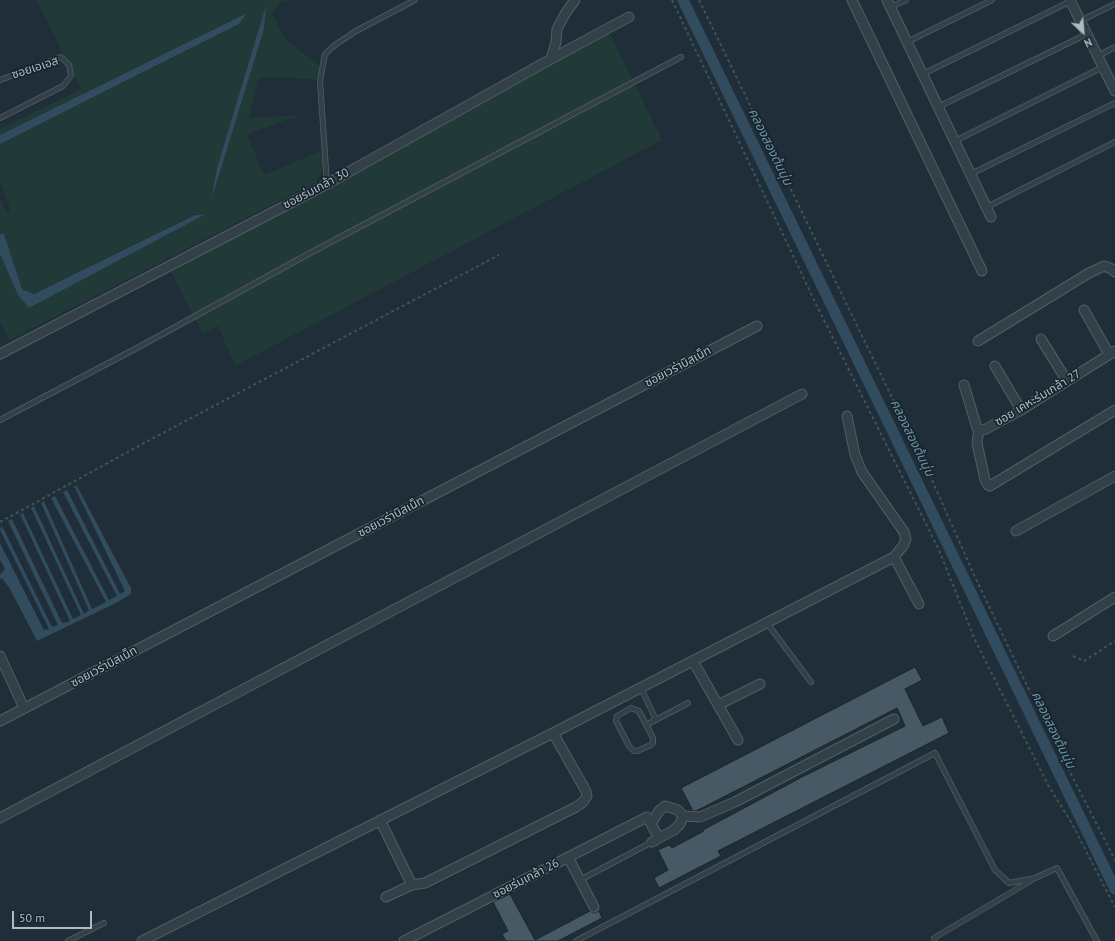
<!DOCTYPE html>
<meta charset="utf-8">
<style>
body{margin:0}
#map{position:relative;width:1115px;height:941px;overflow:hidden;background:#1f2e38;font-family:"PT Sans",sans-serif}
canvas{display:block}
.north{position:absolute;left:1063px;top:12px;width:40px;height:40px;-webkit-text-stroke:3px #18252d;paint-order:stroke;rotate:154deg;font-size:11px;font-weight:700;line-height:16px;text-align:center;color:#adbbc5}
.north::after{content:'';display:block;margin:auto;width:14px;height:18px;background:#adbbc5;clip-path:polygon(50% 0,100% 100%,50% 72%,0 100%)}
.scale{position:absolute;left:12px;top:911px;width:80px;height:18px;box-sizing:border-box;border:2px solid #adbbc5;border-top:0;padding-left:5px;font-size:12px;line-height:14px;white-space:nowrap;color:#adbbc5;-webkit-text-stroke:3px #18252d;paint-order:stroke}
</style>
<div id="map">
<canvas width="1115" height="941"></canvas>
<div class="north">N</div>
<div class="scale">50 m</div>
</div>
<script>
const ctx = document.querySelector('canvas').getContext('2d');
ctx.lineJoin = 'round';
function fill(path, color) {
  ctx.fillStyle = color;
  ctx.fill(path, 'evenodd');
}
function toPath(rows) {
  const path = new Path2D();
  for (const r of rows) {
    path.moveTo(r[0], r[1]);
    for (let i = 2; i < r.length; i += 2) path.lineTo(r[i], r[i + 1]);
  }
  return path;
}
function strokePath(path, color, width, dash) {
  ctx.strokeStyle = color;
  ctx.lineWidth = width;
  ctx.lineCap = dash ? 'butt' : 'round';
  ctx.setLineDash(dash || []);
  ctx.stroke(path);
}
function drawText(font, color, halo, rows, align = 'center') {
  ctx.font = font + ' "PT Sans","Noto Sans Thai",sans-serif';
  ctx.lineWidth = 3.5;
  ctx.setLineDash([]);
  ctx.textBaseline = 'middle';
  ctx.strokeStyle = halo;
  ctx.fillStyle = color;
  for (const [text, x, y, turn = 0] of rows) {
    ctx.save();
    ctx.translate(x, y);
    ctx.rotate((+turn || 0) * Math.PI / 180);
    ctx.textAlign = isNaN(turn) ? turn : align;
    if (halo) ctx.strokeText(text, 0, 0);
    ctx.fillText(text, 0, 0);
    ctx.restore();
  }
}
fill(toPath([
 [36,0,290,0,281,2,272,13,286,40,320,66,319,80,289,78,259,78,249,118,300,115,247,134,264,175,321,151,325,166,316,182,10,340,0,321,0,254,18,295,29,308,195,215,34,294,22,289,4,234,0,234,0,198,7,214,10,209,0,183,0,144,239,24,246,14,0,135,0,129,81,89],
 [265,8,264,29,212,197,217,168],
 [608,30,662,140,235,366,218,326,203,334,171,272,543,69]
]), '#213937');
fill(toPath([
 [266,5,264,29,211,201,217,168],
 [247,13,239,24,0,144,0,135],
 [195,215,204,215,29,308,18,295,0,254,0,234,4,234,22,289,34,294],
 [74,486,77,486,131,588,131,594,116,603,37,641,10,589,2,578,0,579,0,575,5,569,0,560,0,543,44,630,49,629,0,530,2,526,52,627,58,625,8,521,12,519,62,623,70,621,20,514,23,513,73,619,81,615,31,508,34,506,84,614,89,610,41,503,44,501,92,609,106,602,51,498,55,496,109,600,117,596,63,492,67,490,120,594,125,591]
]), '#304c5e');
strokePath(toPath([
 [683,0,1115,889]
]), '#304c5e', 11);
const building = toPath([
 [915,667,922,680,905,689,923,726,942,717,949,733,718,851,721,856,659,888,654,878,668,870,658,850,669,845,672,848,704,831,703,830,802,777,905,726,897,708,696,811,693,811,681,788,915,667],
 [510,894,535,940,590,911,594,913,599,911,602,918,558,941,506,941,502,934,508,931,493,902,510,894]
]);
fill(building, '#475964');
strokePath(building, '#1a272f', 1);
const service = toPath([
 [891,7,906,0],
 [1080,21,1115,4],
 [907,42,992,0],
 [1098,56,1115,47],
 [923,74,1071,1],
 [0,80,61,57,69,65,71,76,63,86,0,118],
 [938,107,1087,34],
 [955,141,1103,67],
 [971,174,1115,103],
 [327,184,320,81,325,54,335,45,356,31,415,0],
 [987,207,1115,142],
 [0,420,137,348,312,252,681,57],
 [767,623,811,682],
 [641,688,656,720],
 [631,708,639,711,653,738,653,743,651,745,637,751,634,751,629,746,616,721,617,716,631,708],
 [646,725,688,703],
 [580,880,652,842],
 [68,941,104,923],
 [576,941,935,753,995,870,1009,883,1035,878,1057,868,1097,941],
 [935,941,934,938,1032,880]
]);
const minor = toPath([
 [852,0,982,271],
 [887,0,991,217],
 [1070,0,1115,91],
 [551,59,556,42,557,29,565,14,575,0],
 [1084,310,1109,354],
 [1041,339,1067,381],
 [978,341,1089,273,1104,266,1112,269,1115,272],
 [0,354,327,184,551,59,629,17],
 [995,366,1021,410],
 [964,385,977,428,982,430,986,429,1021,410,1115,351],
 [979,429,977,443,985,480,988,485,990,486,1115,410],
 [1016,531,1115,476],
 [894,557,919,604],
 [1053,636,1115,597],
 [0,656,24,708],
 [693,661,738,740],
 [718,705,760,684],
 [0,721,757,326],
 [683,816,700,817,735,802,894,719],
 [0,818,802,394],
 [380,820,412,885,425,883,576,807,583,802,587,796,586,791,553,733],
 [651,824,659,811,665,806,678,810,683,816,680,824,674,830,659,838],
 [568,857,594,907],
 [386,897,412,885],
 [142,941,553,733,894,557,903,546,906,539,904,532,862,472,855,455,847,416],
 [404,941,647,817,659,838,652,842]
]);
strokePath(service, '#505e66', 6);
strokePath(minor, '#505e66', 11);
strokePath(toPath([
 [672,0,814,300,939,550,975,640,1048,785,1071,822,1115,907],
 [699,0,932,480,975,577,1044,721,1115,860],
 [0,522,146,442,499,255],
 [1073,656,1084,661,1115,641]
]), '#3f5554', 2, [3, 3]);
strokePath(service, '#334048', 4.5);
strokePath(minor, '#334048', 9);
drawText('12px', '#adbbc5', '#18252d', [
 ["ซอยเอเอส",35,68,-18],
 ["ซอยร่มเกล้า 30",316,189,-28],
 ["ซอยเวร่าบิสเน็ท",678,367,-28],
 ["ซอย เคหะร่มเกล้า 27",1038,398,-31],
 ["ซอยเวร่าบิสเน็ท",391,517,-28],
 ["ซอยเวร่าบิสเน็ท",104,667,-28],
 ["ซอยร่มเกล้า 26",526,879,-27]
]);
drawText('italic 13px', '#6c93aa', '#18252d', [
 ["คลองสองต้นนุ่น",770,147,64],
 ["คลองสองต้นนุ่น",912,438,64],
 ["คลองสองต้นนุ่น",1053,730,64]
]);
</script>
